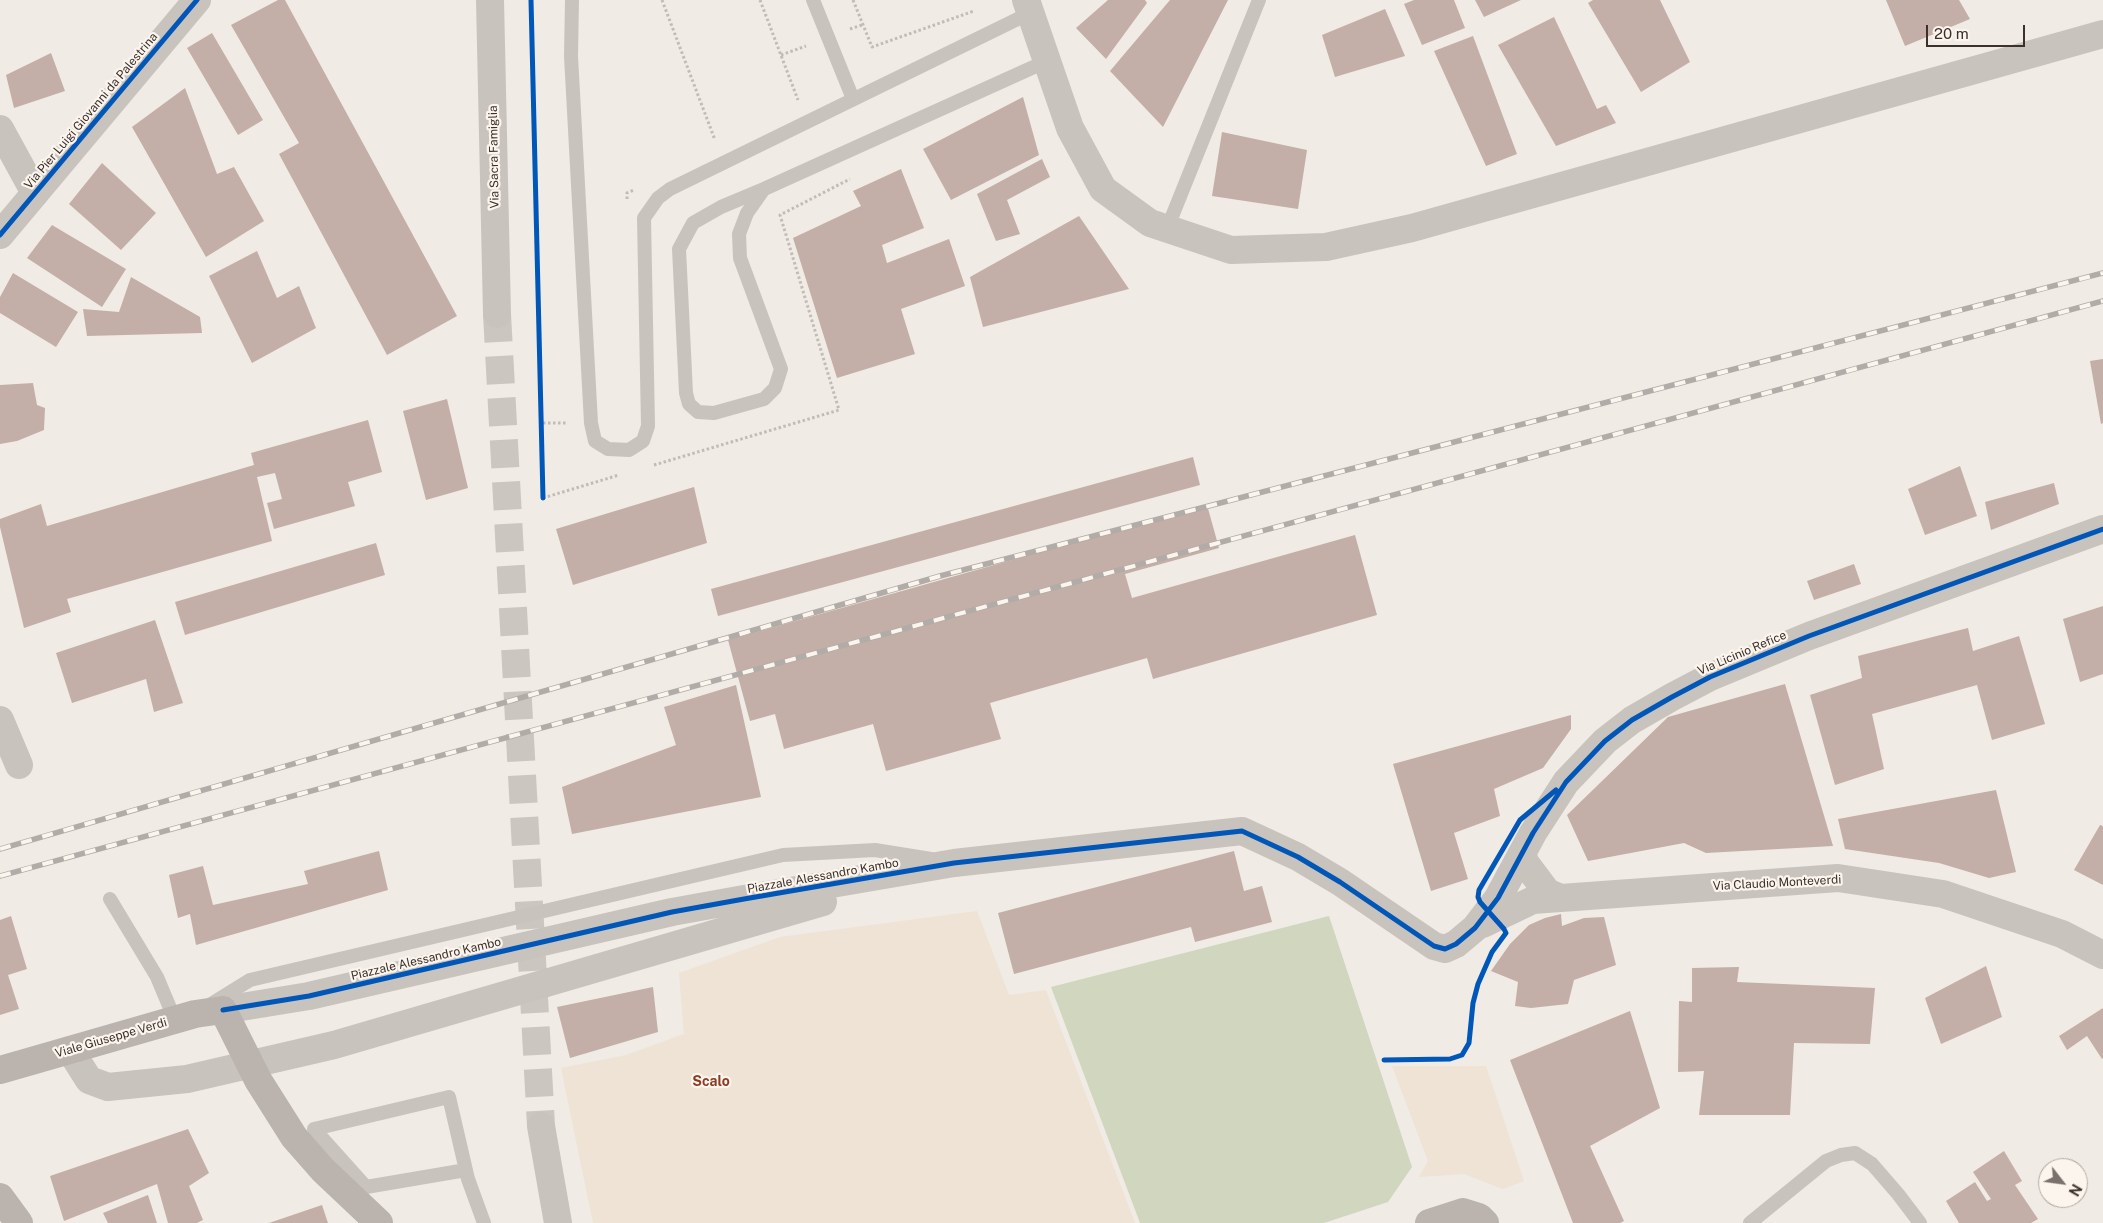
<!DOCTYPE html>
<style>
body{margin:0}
#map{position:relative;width:2103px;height:1223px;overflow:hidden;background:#f0ebe5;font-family:"Public Sans",sans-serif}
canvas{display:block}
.north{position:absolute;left:2038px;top:1158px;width:50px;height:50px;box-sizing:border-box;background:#fbf5ee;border:1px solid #aea6a0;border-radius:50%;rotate:120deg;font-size:14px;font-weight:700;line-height:20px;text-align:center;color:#3b302b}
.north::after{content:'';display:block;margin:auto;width:18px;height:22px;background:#7a716c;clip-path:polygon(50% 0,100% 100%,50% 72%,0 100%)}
.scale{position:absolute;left:1926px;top:25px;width:99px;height:22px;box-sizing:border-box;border:2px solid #3b302b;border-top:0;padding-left:6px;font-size:15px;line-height:18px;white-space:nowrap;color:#3b302b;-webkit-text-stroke:4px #fbf5ee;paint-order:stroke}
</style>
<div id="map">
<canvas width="2103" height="1223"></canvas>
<div class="north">N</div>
<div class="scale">20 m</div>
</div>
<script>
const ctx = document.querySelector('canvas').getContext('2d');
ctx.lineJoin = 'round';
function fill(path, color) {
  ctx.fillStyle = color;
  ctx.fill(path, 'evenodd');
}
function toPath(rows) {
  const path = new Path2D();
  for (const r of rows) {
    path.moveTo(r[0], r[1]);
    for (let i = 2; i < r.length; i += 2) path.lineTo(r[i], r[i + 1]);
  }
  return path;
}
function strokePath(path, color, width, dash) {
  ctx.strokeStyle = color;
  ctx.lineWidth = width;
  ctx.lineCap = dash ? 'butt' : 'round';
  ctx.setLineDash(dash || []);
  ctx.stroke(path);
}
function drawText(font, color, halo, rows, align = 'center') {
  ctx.font = font + ' "Public Sans",sans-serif';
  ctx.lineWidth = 4.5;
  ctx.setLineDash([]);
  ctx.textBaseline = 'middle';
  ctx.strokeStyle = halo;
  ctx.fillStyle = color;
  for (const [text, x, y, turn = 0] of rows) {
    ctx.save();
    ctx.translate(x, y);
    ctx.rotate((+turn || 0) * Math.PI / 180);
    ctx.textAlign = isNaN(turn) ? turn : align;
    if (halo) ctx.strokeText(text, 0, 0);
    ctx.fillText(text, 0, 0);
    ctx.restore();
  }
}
fill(toPath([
 [1329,916,1412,1167,1388,1202,1324,1223,1140,1223,1051,987]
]), '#d1d6bf');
fill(toPath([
 [977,911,1009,995,1046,990,1135,1223,593,1223,561,1068,626,1055,684,1034,679,973,780,937],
 [1392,1066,1486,1066,1524,1181,1503,1189,1464,1174,1419,1177,1428,1161]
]), '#eee3d5');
fill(toPath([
 [278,0,285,0,457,316,387,355,279,154,299,143,231,25],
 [1108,0,1145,0,1147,3,1106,59,1076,28],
 [1170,0,1228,0,1163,127,1110,71],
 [1414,0,1454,0,1465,28,1422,45,1404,4],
 [1475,0,1521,0,1484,17],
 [1593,0,1660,0,1690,62,1641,92,1588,3],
 [1886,0,1959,0,1970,19,1905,46],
 [1385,9,1405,56,1335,77,1322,35],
 [1554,17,1597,109,1606,105,1616,123,1556,146,1498,45],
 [212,33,263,120,238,135,187,48],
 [1473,36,1517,154,1486,166,1434,51],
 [51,53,65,91,14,108,6,75],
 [185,88,217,174,234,167,264,221,206,257,132,127],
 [1023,97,1039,155,951,200,923,149],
 [1222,132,1307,150,1298,209,1212,196],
 [1042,159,1050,177,1007,200,1020,234,996,241,977,194],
 [102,163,156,213,121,250,69,204],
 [901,169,924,228,882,245,887,263,949,239,965,286,901,309,915,354,837,378,793,238,861,206,853,191],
 [1079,216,1129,289,983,327,970,277],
 [52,225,126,269,102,307,27,258],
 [257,251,277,298,299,286,316,328,252,363,209,276],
 [13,273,78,312,56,347,0,313,0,297],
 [131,277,200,317,202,333,87,336,83,309,119,312],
 [2103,359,2103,423,2101,424,2090,361],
 [33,383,37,405,45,408,44,430,17,441,0,444,0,385],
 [447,399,468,488,426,500,403,411],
 [368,420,382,472,348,482,355,506,274,529,267,503,282,499,275,473,257,477,272,541,67,599,71,612,24,628,0,527,0,519,41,504,47,526,254,465,251,453],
 [1193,457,1200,485,718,616,711,589],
 [1960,466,1977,516,1925,535,1908,489],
 [2054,483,2059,504,1991,530,1985,502],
 [694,487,707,543,573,585,556,529],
 [1207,505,1219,548,1125,574,1132,598,1355,535,1377,615,1153,679,1147,658,990,703,1001,739,886,771,873,724,784,749,775,714,750,721,728,640],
 [376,543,385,575,185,635,175,602],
 [1854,564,1861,584,1814,600,1807,581],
 [2103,606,2103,674,2080,682,2063,619],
 [155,620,183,703,154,712,146,679,72,703,56,653],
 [1968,628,1973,651,2019,636,2045,724,1992,740,1977,685,1872,714,1884,769,1835,785,1810,695,1862,678,1858,656],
 [1785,684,1833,846,1706,853,1684,843,1588,861,1567,815,1668,717],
 [736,685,761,797,572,834,562,787,676,745,664,707],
 [1571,715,1571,729,1543,768,1494,789,1500,816,1454,833,1468,879,1431,891,1393,764],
 [1996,790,2016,872,1989,878,1939,863,1845,849,1838,819],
 [2100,825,2103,826,2103,885,2074,870],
 [379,851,388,890,196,945,190,914,178,918,169,875,203,866,213,905,308,884,304,871],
 [1234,851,1244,891,1262,886,1272,922,1195,942,1191,927,1014,974,998,913],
 [1561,914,1562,926,1584,918,1604,917,1616,965,1574,980,1568,1004,1531,1008,1515,1006,1518,982,1491,971,1510,944,1529,925,1545,918],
 [11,916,27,969,8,975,19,1009,0,1015,0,920],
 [1986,966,2002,1017,1941,1044,1925,998],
 [1739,967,1737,982,1875,988,1870,1044,1794,1043,1790,1115,1699,1115,1704,1071,1678,1072,1679,1001,1692,1002,1692,968],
 [653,987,658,1032,570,1058,557,1007],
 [2103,1008,2103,1058,2102,1059,2087,1036,2067,1050,2059,1036],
 [1630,1011,1660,1108,1590,1146,1624,1221,1620,1223,1573,1223,1510,1060],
 [188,1129,209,1173,189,1186,203,1220,197,1223,168,1223,157,1184,64,1221,50,1176],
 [2004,1151,2022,1181,2015,1185,2038,1219,2031,1223,1959,1223,1946,1201,1975,1182,1987,1201,1991,1199,1973,1172],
 [148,1195,157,1223,108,1223,103,1213],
 [322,1205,328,1223,269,1223]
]), '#c3afa7');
strokePath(toPath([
 [497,314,541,1126]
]), '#ccc6c0', 28, [28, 14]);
strokePath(toPath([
 [662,0,715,140],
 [760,0,798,100],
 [853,0,872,47,974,11],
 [850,29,862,25],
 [781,55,806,46],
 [627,199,627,193,634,190],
 [543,423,568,423],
 [654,465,839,410,780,215,850,179],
 [543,498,619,475]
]), '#c2bbb6', 3, [2.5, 2.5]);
strokePath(toPath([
 [572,0,571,56,591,423,595,441,608,449,629,450,643,441,648,426,644,218,658,198,670,189,1030,13],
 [813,0,853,99],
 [764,189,747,213,739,234,740,258,781,369,775,388,764,399,714,413,698,412,689,404,686,393,679,249,693,223,721,207,764,189,1047,61],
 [1167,229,1259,0],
 [110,899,157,977,175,1020],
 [208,1006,250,980,783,855,875,850,931,859],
 [466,1170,366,1187,314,1129,449,1097,468,1179,484,1223],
 [1750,1223,1826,1161,1841,1155,1855,1153,1872,1164,1898,1194,1920,1223]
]), '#c9c3be', 14);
strokePath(toPath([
 [1026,0,1070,128,1103,189,1150,223,1231,250,1326,247,1412,228,2103,34],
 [0,129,35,193],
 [0,720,19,765],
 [1522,855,1526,864,1547,892,1558,897],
 [1483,924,1533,900,1838,878,1943,894,2062,934,2103,955],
 [223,1010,309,996,672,912,744,899,954,863,1242,831,1298,857,1340,882,1434,946,1445,949,1456,944,1475,928,1498,898,1533,833,1566,782,1605,741,1632,720,1672,697,1710,677,1809,636,2103,529],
 [70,1050,89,1080,108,1087,187,1079,334,1045,823,902]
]), '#c9c3be', 28);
strokePath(toPath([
 [490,0,497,314],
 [0,235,197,0],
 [541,1126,558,1223]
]), '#c9c3be', 28);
strokePath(toPath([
 [0,1070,195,1014,223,1010,258,1080,294,1137,323,1170,379,1223],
 [0,1197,19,1223],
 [1429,1223,1463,1212,1479,1217,1485,1223]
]), '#bab3ae', 28);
const rail = toPath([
 [0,849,940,576,2103,273],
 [0,876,2103,301]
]);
strokePath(rail, '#b1aca8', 5.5);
strokePath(rail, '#fbf5ee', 4, [11]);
strokePath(toPath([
 [531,0,543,498],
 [0,235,197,0],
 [223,1010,309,996,672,912,744,899,954,863,1242,831,1298,857,1340,882,1434,946,1445,949,1456,944,1475,928,1498,898,1533,833,1566,782,1605,741,1632,720,1672,697,1710,677,1809,636,2103,529],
 [1384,1060,1450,1059,1462,1055,1469,1043,1473,1003,1478,984,1492,952,1506,933,1504,929,1480,902,1478,897,1479,890,1520,820,1556,790]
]), '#0057b8', 5);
drawText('12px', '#3b302b', '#fbf5ee', [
 ["Via Pier Luigi Giovanni da Palestrina",91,111,-50],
 ["Via Sacra Famiglia",494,157,-91],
 ["Via Licinio Refice",1742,653,-23],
 ["Piazzale Alessandro Kambo",823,876,-10],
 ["Via Claudio Monteverdi",1777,883,-3],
 ["Piazzale Alessandro Kambo",426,959,-13],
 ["Viale Giuseppe Verdi",111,1038,-16]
]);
drawText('bold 14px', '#8c3b22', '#fbf5ee', [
 ["Scalo",711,1082]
]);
</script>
